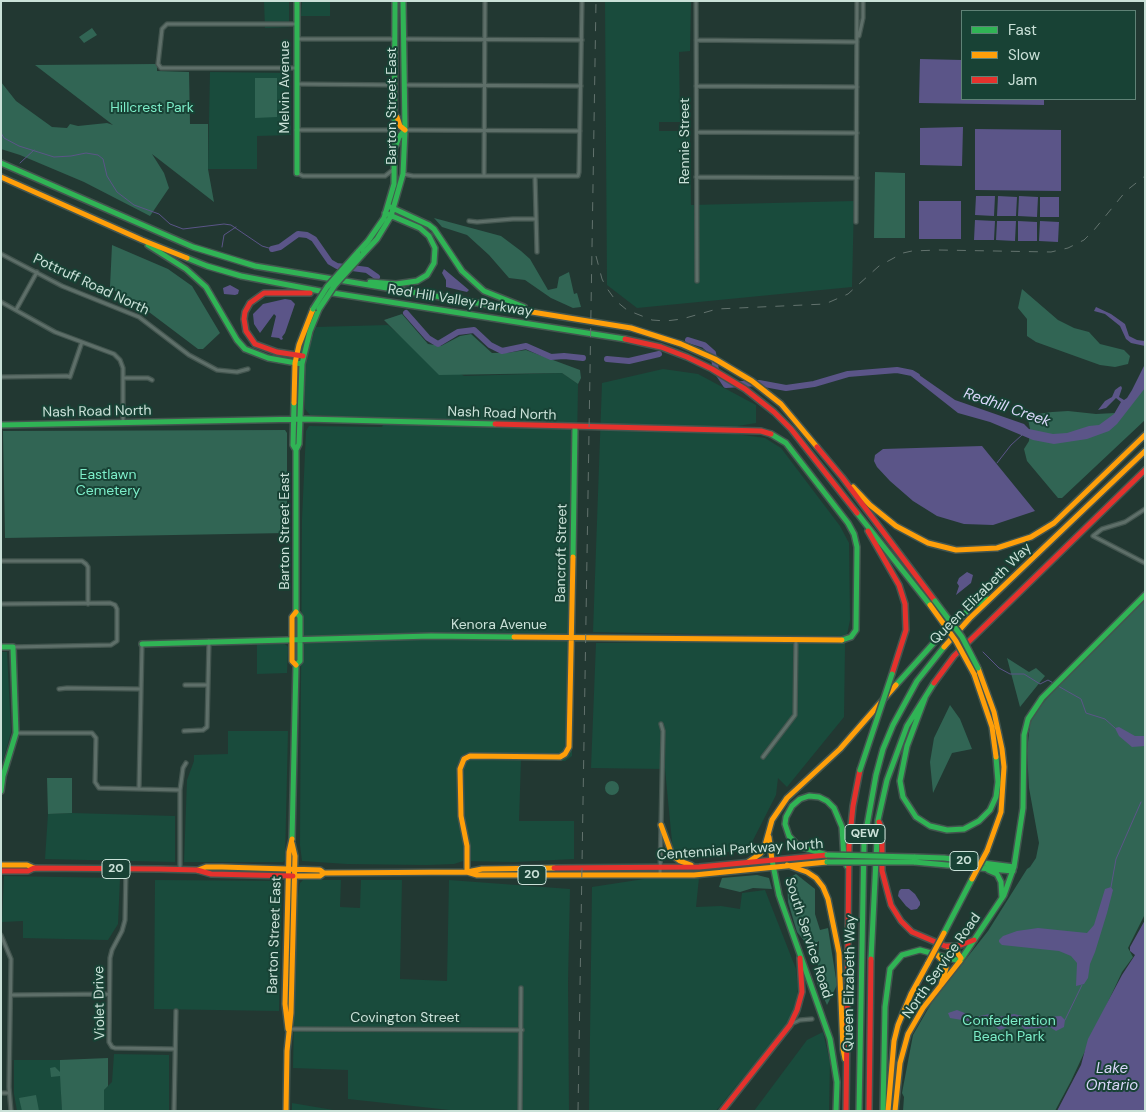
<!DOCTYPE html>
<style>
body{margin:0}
#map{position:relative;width:1146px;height:1112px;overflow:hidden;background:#223832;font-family:"DM Sans",sans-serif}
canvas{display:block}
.frame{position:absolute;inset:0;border:2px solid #cae1d8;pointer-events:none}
.legend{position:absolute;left:961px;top:10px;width:175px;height:90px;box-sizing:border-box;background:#184235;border:1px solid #5f8276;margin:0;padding:6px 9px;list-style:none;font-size:15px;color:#cae1d8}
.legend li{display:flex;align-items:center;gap:10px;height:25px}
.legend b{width:25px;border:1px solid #5f8276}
</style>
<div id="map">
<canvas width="1146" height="1112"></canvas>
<div class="frame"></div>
<ul class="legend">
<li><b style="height:6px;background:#30b455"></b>Fast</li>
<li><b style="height:6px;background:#ff9f0a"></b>Slow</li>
<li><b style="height:6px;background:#e5322d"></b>Jam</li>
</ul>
</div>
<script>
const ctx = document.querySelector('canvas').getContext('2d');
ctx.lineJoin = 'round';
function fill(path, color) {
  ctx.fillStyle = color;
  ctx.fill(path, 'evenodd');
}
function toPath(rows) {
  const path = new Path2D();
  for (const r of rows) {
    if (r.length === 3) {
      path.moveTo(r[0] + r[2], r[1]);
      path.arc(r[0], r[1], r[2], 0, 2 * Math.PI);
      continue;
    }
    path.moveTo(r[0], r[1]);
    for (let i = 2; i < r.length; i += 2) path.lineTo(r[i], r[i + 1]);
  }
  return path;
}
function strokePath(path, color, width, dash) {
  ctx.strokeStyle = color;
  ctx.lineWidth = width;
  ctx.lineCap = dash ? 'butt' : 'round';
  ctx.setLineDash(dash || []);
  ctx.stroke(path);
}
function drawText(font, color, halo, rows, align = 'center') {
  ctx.font = font + ' "DM Sans",sans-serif';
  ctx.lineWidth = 4;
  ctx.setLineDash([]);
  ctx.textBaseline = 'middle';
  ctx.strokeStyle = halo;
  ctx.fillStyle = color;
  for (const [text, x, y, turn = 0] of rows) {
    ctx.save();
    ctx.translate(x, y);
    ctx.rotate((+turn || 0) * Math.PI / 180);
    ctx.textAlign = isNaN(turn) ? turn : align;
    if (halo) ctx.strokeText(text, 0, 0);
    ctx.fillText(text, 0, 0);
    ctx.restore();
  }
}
fill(toPath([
 [264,1,289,1,289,27,265,28],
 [302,1,330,1,330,16,301,16],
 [605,1,691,1,690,51,679,52,680,122,659,122,659,131,690,131,691,205,854,201,852,287,637,308,607,285],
 [210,72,290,73,291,135,257,136,257,169,208,169],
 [388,325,404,339,464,376,562,373,578,384,572,756,565,761,521,760,519,821,574,821,574,859,515,862,463,861,454,864,427,865,347,864,302,861,300,845,302,519,306,431,309,426,382,427,386,418,310,415,305,409,304,375,307,354,316,327],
 [663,369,698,374,756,405,756,423,738,426,736,434,765,438,781,448,840,526,849,543,850,620,845,645,844,717,787,787,778,778,776,795,747,852,673,852,665,769,591,768,596,643,747,641,747,635,593,632,602,383],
 [257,643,284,643,288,647,287,673,257,674],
 [1,652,7,652,11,732,1,769],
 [228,731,288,731,285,860,283,862,184,862,187,780,194,761,194,755,228,754],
 [72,813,175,816,175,862,45,859,48,814],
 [4,876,120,878,118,924,108,940,23,938,23,921,2,922],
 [699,878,696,907,721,906,740,909,742,893,765,890,796,969,798,987,796,1005,789,1021,716,1111,589,1111,592,887,644,879],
 [155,880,282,881,279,1011,154,1009],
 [303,880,341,880,340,907,360,908,361,880,402,880,400,979,447,981,449,880,570,889,568,982,569,1111,459,1111,348,1099,348,1070,293,1068,296,909,300,883],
 [823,1032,830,1062,829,1111,754,1111,807,1040],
 [114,1054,169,1055,169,1111,104,1111,104,1090,112,1082],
 [14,1060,60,1060,62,1110,81,1111,17,1111,14,1094],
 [292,1103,339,1111,292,1111]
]), '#194b3c');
fill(toPath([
 [92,28,97,35,84,43,79,37],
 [157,64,157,71,189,72,190,124,208,124,208,169,214,202,152,154,164,173,169,188,150,216,84,182,20,155,1,149,1,82,16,101,52,127,67,128,70,124,78,126,107,123,113,125,35,65],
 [255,78,277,78,277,117,255,118],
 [875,172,905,173,905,238,874,238],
 [434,218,501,236,521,251,530,259,548,290,557,288,559,277,569,272,574,294,577,293,581,307,573,308,551,298,525,280,509,278,489,255,467,235,442,227],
 [112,245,168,269,192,286,220,333,203,349,198,349,145,309,127,300,110,287],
 [1022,289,1058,320,1074,328,1089,332,1100,344,1124,350,1130,356,1128,364,1115,367,1100,365,1036,342,1027,336,1027,319,1018,308],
 [402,314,428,344,441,346,460,336,471,334,492,353,506,353,526,350,580,370,581,378,578,384,562,373,439,375,384,320],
 [1145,382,1145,420,1062,498,1058,498,1027,461,1024,449,1029,441,1030,429,1028,419,1030,415,1052,412,1068,411,1096,414,1115,413,1131,400],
 [285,430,287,433,287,533,5,538,3,431],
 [1145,600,1145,914,1128,948,1133,957,1122,972,1071,1081,1055,1111,903,1111,904,1097,902,1093,913,1035,932,1002,988,931,1027,869,1030,867,1036,858,1039,843,1029,788,1027,751,1030,724,1033,716,1039,707,1062,682],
 [1007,658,1029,672,1036,668,1045,676,1020,707],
 [950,705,960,719,972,749,952,753,933,793,930,762,934,738],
 [47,778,72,778,72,813,48,814],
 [612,788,7],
 [796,874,815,889,815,914,820,930,828,928,837,985,827,1005,817,983,819,941,810,948,797,932,788,902,787,879],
 [757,875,769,878,772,889,753,888,740,892,719,887,722,878],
 [108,1058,108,1086,104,1090,104,1111,62,1111,60,1076,51,1077,50,1068,55,1067,60,1072,60,1060],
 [36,1095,39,1111,22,1111,19,1098]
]), '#316554');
fill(toPath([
 [920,59,962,60,962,99,1044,99,1044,105,919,103],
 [963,127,962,166,920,165,920,128],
 [975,129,1061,130,1061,191,975,190],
 [976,196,995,196,994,216,975,215],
 [998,196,1017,197,1016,216,997,216],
 [1019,196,1038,197,1037,217,1018,216],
 [1040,197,1059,197,1059,217,1040,217],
 [919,201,961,201,961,239,919,239],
 [975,220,995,221,994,240,974,240],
 [997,221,1016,221,1015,241,996,240],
 [1018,221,1037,222,1037,241,1018,241],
 [1040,221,1059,222,1058,242,1039,241],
 [444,269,469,290,467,292,446,287,446,280,442,273],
 [230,285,239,290,238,294,235,295,224,294,223,288],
 [285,299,291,300,295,304,285,333,282,337,283,339,281,340,279,338,271,337,276,316,274,314,260,333,254,324,253,314,263,304],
 [1096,307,1111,314,1125,324,1129,336,1137,340,1145,341,1145,346,1131,343,1126,339,1120,326,1105,314,1094,311],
 [1145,364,1145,388,1117,424,1109,431,1087,439,1054,444,1033,440,990,422,958,413,911,376,912,370,955,400,1024,424,1029,429,1053,434,1067,433,1089,426,1099,425,1114,414,1121,402,1116,398,1106,408,1098,410,1105,401,1112,397,1115,390,1119,387,1121,386,1122,388,1119,397,1124,400,1127,398,1132,390],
 [982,446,1035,511,993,525,964,524,937,516,913,501,890,481,877,467,874,461,875,455,883,449],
 [967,572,973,575,971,583,956,595,959,586,957,583,959,578],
 [1119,727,1135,736,1145,736,1145,746,1132,747,1119,736,1115,728],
 [1111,887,1113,890,1107,913,1095,952,1090,964,1088,978,1084,984,1076,986,1077,963,1071,956,1059,951,1002,945,999,942,999,940,1003,936,1017,931,1038,928,1087,933,1094,925,1105,889],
 [901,889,909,889,915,894,920,902,920,905,917,909,911,910,906,906,898,896,899,891],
 [1145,920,1145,1111,1057,1111,1081,1065,1088,1039,1122,975,1135,955,1130,951,1130,947],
 [957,1010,975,1017,990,1014,999,1017,1014,1014,1031,1018,1061,1016,1065,1020,1064,1027,1056,1031,1050,1027,1025,1029,1017,1023,1000,1030,994,1026,985,1027,974,1022,950,1018,948,1013]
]), '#5b5588');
strokePath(toPath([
 [1,133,4,138,19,146,54,157,71,156,86,153,98,155,103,159,107,176,117,192,134,205,159,214,170,224,183,229,224,224,231,225,262,246,272,249],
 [20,163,34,150],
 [222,247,224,235,236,227],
 [997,463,1011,445,1022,435],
 [983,652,999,668,1010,674,1024,674,1040,684,1048,680,1055,684],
 [1058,686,1081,699,1086,713,1105,719,1115,728],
 [1111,887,1116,859,1141,802],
 [1065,1020,1082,985]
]), '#5b5588', 1);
strokePath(toPath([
 [272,249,280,247,298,234,307,235,314,239,330,262,337,266,367,270,377,277],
 [406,313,428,338,438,344,458,332,474,330,490,345,502,351,526,346,551,357,564,356,583,358],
 [688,340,704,345,713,353,716,370,726,385,759,383,786,388,814,384,848,374,897,370,912,373,917,376],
 [607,359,629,361,659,354]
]), '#5b5588', 6);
const street = toPath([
 [696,1,697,281],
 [859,36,863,18,863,1],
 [297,39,395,39],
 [404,39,582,40],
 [696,40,857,42],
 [296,68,161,68,158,64,162,29,167,24,297,24],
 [297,84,395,85],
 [405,85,581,86],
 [696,86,857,87],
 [296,130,394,130],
 [405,130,580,131],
 [697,132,857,133],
 [297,173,303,176,385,176,394,169],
 [403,174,413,176,578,176,579,172,582,1],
 [484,176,485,1],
 [535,177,537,252],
 [696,177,857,178],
 [469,221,477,222,513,219,535,219],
 [856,222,857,1],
 [1,254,62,286,139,317,189,355,217,370,237,372,248,369],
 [1,302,55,332,114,354,120,360,123,368,123,422],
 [16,310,37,272],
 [1,377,67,376,70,377,82,342],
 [123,378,148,378,152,380],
 [1145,509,1125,522,1102,529,1093,536,1145,563],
 [1,561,82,561,86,564,88,567,88,604],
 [1,604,110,603,115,605,117,609,117,641,111,645,13,647],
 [185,685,208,685],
 [59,689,67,688,140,689],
 [184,731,203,730,207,727,209,641],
 [16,733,92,733,96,738,95,782,99,788,180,790],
 [763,757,795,715,796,639],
 [139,789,142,644],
 [126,869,125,920,122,931,112,950,110,958,109,1042,112,1047,115,1048,175,1049],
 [180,869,180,790,183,768,186,763],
 [660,875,663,731,661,724],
 [1,935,11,959,9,1087,11,1111],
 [11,995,109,994],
 [791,1024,800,1020,812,1019],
 [288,1029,522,1030],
 [1,1093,9,1093],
 [174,1111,176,1011],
 [520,1111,521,988]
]);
const fast = toPath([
 [297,1,297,173],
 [396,145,399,137,405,130],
 [1,163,193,247,255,266,495,306],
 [388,206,429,225,434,229,462,271,484,291,524,307],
 [148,245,186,269,206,287,237,340,245,349,268,358,302,364],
 [358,252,368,241,384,218,394,184,395,1],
 [363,254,377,239,391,216,403,174,405,130,403,1],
 [187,258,207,266,241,276,320,291,625,339],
 [370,282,396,284,417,281,427,275,434,263,435,248,429,236,420,228,385,213],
 [1,425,305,419,495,424],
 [771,434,786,443,848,523,854,534,857,547,856,630,851,637,842,640],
 [296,450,299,444,302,364,310,331,319,309],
 [857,513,930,605],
 [573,557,575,427],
 [142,644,431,636,514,637],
 [1,647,13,647,16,733,3,776,1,791],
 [896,685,940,636,974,605,988,599],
 [925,698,907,746,900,781,903,797,916,817,930,826,947,830,964,829,979,821,990,810,996,797,998,782,996,757],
 [292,839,296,665,300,661,300,617,296,612,296,450,293,445,294,403],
 [827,855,798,846,789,836,785,824,786,817,792,806,800,799,809,796,819,797,827,801,834,808,842,827,844,859,847,866],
 [914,857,944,858,1014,867,1004,895,960,961],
 [772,860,779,895,830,1039,837,1082,836,1111],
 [914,862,1013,871],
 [1014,867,1023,808,1024,735,1028,719,1042,698,1145,595],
 [988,870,997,874,1001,882,1002,898],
 [944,933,972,879],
 [871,959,878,820,887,780,907,726,934,683],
 [859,1111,864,842,876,775,883,749,893,725,917,681,944,647],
 [883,1111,885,1007,890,969,902,955,920,950,960,961]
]);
const slow = toPath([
 [397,117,400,126,405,130],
 [1,177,142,240,187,258],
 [495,306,631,328,681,344,715,359,752,381,781,404,817,447],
 [294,403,295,363,299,345,313,309],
 [853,487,870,505,896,526,928,543,956,550,997,548,1031,537,1054,523,1145,435],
 [296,612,292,617,292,661,296,665],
 [514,637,842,640],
 [944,647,970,618,1145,451],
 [978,668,994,712,1002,749,1004,767,1001,812,987,851],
 [974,674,992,727,996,757],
 [661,825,672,855,680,861,691,865],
 [769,837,772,860],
 [748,862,760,854,764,849,772,820,787,798,840,749,896,685],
 [1,865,27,865,34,868],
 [787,865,807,872,816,878,823,887,828,899,839,953,843,1049,845,1059],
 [198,870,206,867,222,867,320,870,324,873],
 [467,872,467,846,461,816,460,769,464,759,470,756,560,757,565,754,569,747,573,557],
 [467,872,477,875,694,875,827,862],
 [293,876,320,876,324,873,467,872,482,869,554,868],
 [948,947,956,951,961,958],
 [936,954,943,961,946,968,941,985],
 [288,1029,285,1004,289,852,292,839],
 [286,1111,287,1051,291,1013,295,856,292,843],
 [888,1111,894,1041,898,1025,911,994,928,963],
 [895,1111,900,1063,908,1034,923,1008,960,961]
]);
const jam = toPath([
 [625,339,661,347,687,357,712,369,745,389,774,412,791,429,857,513],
 [303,356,277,352,255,344,246,331,244,319,245,312,250,303,264,293,310,293],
 [495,424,761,431,771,434],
 [817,447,842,477,935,601],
 [868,531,899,585,905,604,906,630,892,674],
 [934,683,954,656,1145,470],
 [879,822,882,829,882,871,891,905,901,921,912,932,945,946,958,946,974,940],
 [554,868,699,867,827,855],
 [1,871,28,871,34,868,159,869,197,870,211,874,293,876],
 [722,1111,790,1025,797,1010,802,992,800,958],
 [846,1111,849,846,853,806,860,770],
 [869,1111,871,959]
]);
strokePath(street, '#43554f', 5.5);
strokePath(fast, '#43554f', 8);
strokePath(slow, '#43554f', 8);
strokePath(jam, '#43554f', 8);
strokePath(street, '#5e6f69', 3);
strokePath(fast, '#30b455', 5);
strokePath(slow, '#ff9f0a', 5);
strokePath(jam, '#e5322d', 5);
strokePath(toPath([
 [596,256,602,279,606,287,616,301,627,310,652,320,666,321,682,319,717,309,825,304,848,294,879,266,903,253,912,251,939,250,1051,252,1068,248,1084,240,1094,230,1126,191,1145,176],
 [578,1111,596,1]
]), '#63736e', 1, [9, 9]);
const fastBridge = toPath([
 [313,309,327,287,358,252],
 [319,309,335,285,363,254],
 [935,601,962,637,978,668],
 [860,770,892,674],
 [827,855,914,857],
 [827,862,914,862]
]);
const slowBridge = toPath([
 [930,605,956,641,974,674],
 [972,879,987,851],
 [928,963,944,933]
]);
strokePath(fastBridge, '#43554f', 8, []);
strokePath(slowBridge, '#43554f', 8, []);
strokePath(fastBridge, '#30b455', 5);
strokePath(slowBridge, '#ff9f0a', 5);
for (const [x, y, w] of [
 [865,834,40],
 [964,861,28],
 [116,869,28],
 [532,875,28]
]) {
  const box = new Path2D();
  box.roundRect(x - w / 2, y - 9.5, w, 19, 4);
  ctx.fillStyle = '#184235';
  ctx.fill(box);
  strokePath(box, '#cae1d8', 1);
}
drawText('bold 12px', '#cae1d8', null, [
 ["QEW",865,834],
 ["20",964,861],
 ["20",116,869],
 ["20",532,875]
]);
drawText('14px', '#cae1d8', '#184235', [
 ["Melvin Avenue",285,87,-90],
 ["Barton Street East",392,106,-90],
 ["Rennie Street",685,141,-90],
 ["Pottruff Road North",91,285,25],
 ["Red Hill Valley Parkway",460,301,9],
 ["Nash Road North",97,412,-1],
 ["Nash Road North",502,414,2],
 ["Barton Street East",285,531,-90],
 ["Bancroft Street",562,553,-89],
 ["Queen Elizabeth Way",981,594,-45],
 ["Kenora Avenue",499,625],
 ["Centennial Parkway North",740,850,-4],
 ["Barton Street East",275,935,-88],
 ["South Service Road",808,938,72],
 ["North Service Road",942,966,-55],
 ["Queen Elizabeth Way",850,983,-89],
 ["Violet Drive",100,1003,-91],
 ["Covington Street",405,1018]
]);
drawText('14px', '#7deec9', '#184235', [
 ["Hillcrest Park",152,108],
 ["Eastlawn",108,475],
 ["Cemetery",108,491],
 ["Confederation",1009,1021],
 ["Beach Park",1009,1037]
]);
drawText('italic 15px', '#dad7fa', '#184235', [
 ["Redhill Creek",1007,408,19],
 ["Lake",1112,1069],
 ["Ontario",1112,1086]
]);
</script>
